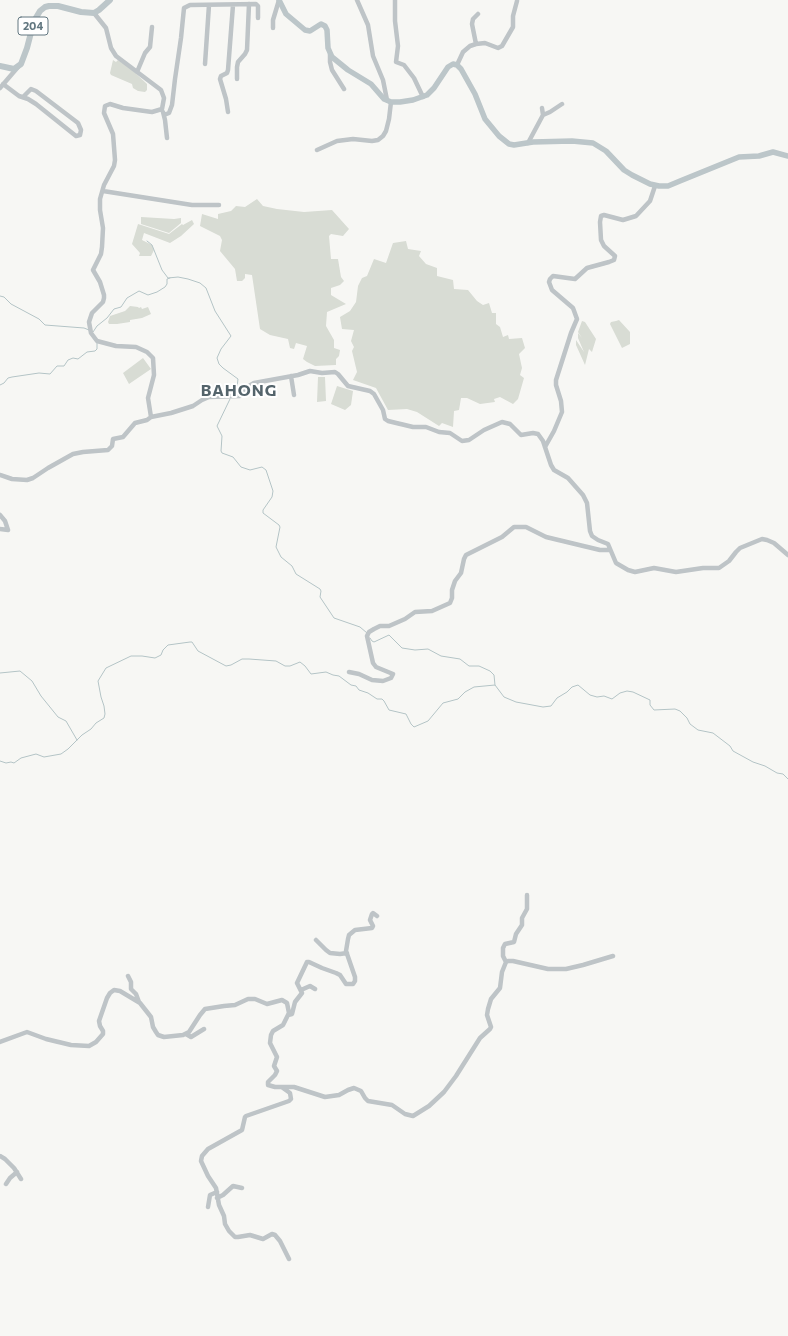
<!DOCTYPE html>
<style>
body{margin:0}
canvas{display:block;background:#f7f7f4}
</style>
<canvas width="788" height="1336"></canvas>
<script>
const ctx = document.querySelector('canvas').getContext('2d');
ctx.lineJoin = 'round';
function fill(path, color) {
  ctx.fillStyle = color;
  ctx.fill(path, 'evenodd');
}
function toPath(rows) {
  const path = new Path2D();
  for (const r of rows) {
    path.moveTo(r[0], r[1]);
    for (let i = 2; i < r.length; i += 2) path.lineTo(r[i], r[i + 1]);
  }
  return path;
}
function strokePath(path, color, width, dash) {
  ctx.strokeStyle = color;
  ctx.lineWidth = width;
  ctx.lineCap = dash ? 'butt' : 'round';
  ctx.setLineDash(dash || []);
  ctx.stroke(path);
}
function drawText(font, color, halo, rows, align = 'center') {
  ctx.font = font + ' Commissioner,sans-serif';
  ctx.lineWidth = 4;
  ctx.setLineDash([]);
  ctx.textBaseline = 'middle';
  ctx.strokeStyle = halo;
  ctx.fillStyle = color;
  for (const [text, x, y, turn = 0] of rows) {
    ctx.save();
    ctx.translate(x, y);
    ctx.rotate((+turn || 0) * Math.PI / 180);
    ctx.textAlign = isNaN(turn) ? turn : align;
    if (halo) ctx.strokeText(text, 0, 0);
    ctx.fillText(text, 0, 0);
    ctx.restore();
  }
}
fill(toPath([
 [113,60,116,62,118,60,130,68,147,84,147,90,145,92,138,91,133,88,132,84,111,75,110,73],
 [257,199,263,206,277,209,304,212,332,210,349,229,343,236,331,234,329,236,331,259,338,259,341,277,344,281,340,285,331,288,331,295,346,304,327,312,326,326,334,340,334,348,340,350,339,356,336,359,336,365,315,366,307,362,303,359,307,346,296,343,294,349,290,348,288,339,270,335,260,329,252,275,245,274,245,278,242,281,237,281,235,269,220,251,222,240,220,236,200,226,202,214,218,219,218,214,231,211,236,206,245,207],
 [141,217,174,219,181,218,181,223,169,233,141,224],
 [192,220,194,224,181,236,170,243,144,233,142,240,152,245,154,250,151,256,139,256,140,253,132,244,138,224,169,234,182,224,183,225],
 [406,241,408,249,421,251,419,256,426,264,437,268,437,276,453,280,454,289,468,290,477,301,483,305,489,303,492,313,496,313,496,324,500,327,503,337,508,335,509,339,522,338,525,348,519,354,522,368,520,375,524,378,518,399,513,404,500,397,494,399,495,402,480,404,467,398,461,398,459,410,454,411,453,427,442,423,439,426,417,412,407,409,388,410,376,388,353,380,357,372,352,351,354,347,351,341,354,330,342,329,340,317,350,311,356,302,358,286,362,278,367,276,374,259,386,263,393,243],
 [130,306,138,307,139,308,141,307,142,309,148,307,151,314,142,318,130,320,130,322,117,324,109,324,108,322,110,316,125,311],
 [619,320,630,332,630,344,622,348,610,324,611,322,616,321],
 [582,321,585,322,596,339,592,352,589,349,585,365,576,345,576,340,584,352,578,338,578,333,582,338,578,332],
 [143,358,151,369,129,384,123,373],
 [318,377,325,377,326,401,317,402],
 [337,386,353,391,351,405,345,410,331,404]
]), '#d8dcd4');
strokePath(toPath([
 [147,241,152,245,162,270,168,278,178,277,188,279,200,283,206,288,215,311,231,336,221,349,217,358,219,364,223,368,238,379,237,388,232,394],
 [0,296,4,297,11,304,39,319,45,325,84,328,89,330],
 [92,331,93,332,97,326,107,318,114,309,121,307,127,298,139,291,148,295,157,292,165,287,167,284,167,279,170,278],
 [0,385,4,383,8,378,12,377,39,373,50,374,57,366,64,366,68,360,73,358,78,359,87,352,95,351,97,349,97,342],
 [230,399,217,426,222,436,221,451,222,453,233,457,241,467,250,470,262,467,266,470,273,491,272,497,263,510,263,513,279,525,280,527,276,547,281,557,292,566,296,574,320,589,321,591,320,597,334,618,360,627,367,633],
 [370,638,372,641,374,642,389,635,402,648,415,650,428,649,441,656,460,659,469,666,479,666,490,671,494,675,495,685],
 [0,673,20,671,32,681,41,696,58,717,66,721,77,740],
 [0,761,6,763,11,762,14,763,21,758,36,754,44,757,61,754,68,749,82,735,91,729,96,723,104,718,105,714,104,706,101,697,98,681,106,668,131,656,142,656,155,658,161,655,163,650,168,645,190,642,192,642,198,651,226,666,231,665,242,659,249,659,276,661,285,666,290,666,300,662,305,666,311,674,326,672,333,675,339,676,351,685,356,686,359,690,368,693,377,699,382,699,384,701,389,710,406,714,411,724,414,727,428,721,443,703,458,699,465,692,474,687,495,685,504,697,516,702,543,707,551,706,557,698,567,692,572,687,578,685,590,695,597,697,604,696,612,699,620,693,627,691,633,692,650,700,650,705,654,710,675,709,680,711,687,718,690,724,698,730,713,733,730,746,733,751,753,762,765,766,777,773,783,774,788,779]
]), '#b4c4c6', 1);
strokePath(toPath([
 [357,0,368,25,373,56,383,80,387,100],
 [395,0,395,21,398,46,396,62,404,65,414,78,423,97],
 [94,13,106,28,111,48,116,56,161,90,164,98,162,109,152,112,123,108,110,104,105,106,104,113,113,134,115,160,114,166,104,185,100,199,100,210,103,228,102,247,101,254,93,270,100,282,104,295,104,298,103,302,92,313,89,322,91,333,97,341,116,346,136,347,147,352,153,358,154,375,148,398,151,417],
 [273,28,273,20,279,0],
 [476,44,472,24,473,19,478,14],
 [330,54,330,62,332,70,344,89],
 [205,64,209,5],
 [457,65,463,52,470,46,476,44,485,43,498,48,502,46,513,27,513,16,517,1],
 [137,72,145,53,150,47,152,27],
 [237,79,237,67,238,62,245,54,247,50,249,4],
 [3,84,19,96,28,99,36,104,76,136,80,135,81,130,78,123,36,91,31,89,23,97],
 [0,88,18,67],
 [163,112,165,120,167,138],
 [228,112,226,99,220,79,221,76,227,73,228,70,233,5],
 [164,115,169,113,172,105,175,79,181,38,184,8,190,5,256,4,258,6,258,18],
 [543,115,550,112,562,104],
 [528,143,543,115,542,108],
 [317,150,337,141,353,139,372,141,378,140,383,136,386,131,389,119,391,102],
 [103,191,192,205,219,205],
 [291,376,294,395],
 [151,417,171,413,193,406,202,400,209,397,240,396,249,386,254,383,298,375,310,371,322,373,335,372,338,374,348,386,370,391,374,394,383,410,385,419,388,421,413,427,426,427,439,432,450,433,462,441,469,440,484,430,502,422,510,424,521,435,533,433,538,434,543,441,551,465,554,470,568,478,583,495,587,503,590,531,592,536,598,540,608,544,616,563,628,570,635,572,654,568,676,572,703,568,719,568,729,561,736,552,740,548,762,539,767,540,774,543,788,555],
 [545,447,554,431,562,412,561,401,556,385,556,380,571,333,577,319,573,308,552,290,549,282,550,279,553,276,575,279,587,268,609,262,614,260,615,256,604,246,601,240,600,222,601,216,604,215,623,220,636,216,650,201,655,186],
 [0,475,12,479,27,480,33,478,48,468,73,454,83,452,108,450,112,446,113,439,123,437,135,423,147,420,151,417],
 [0,515,5,521,8,530,0,529],
 [349,672,359,674,372,680,383,681,391,678,393,674,376,667,373,663,367,636,369,632,374,629,380,626,389,626,405,619,415,612,432,611,450,603,452,598,452,590,455,581,461,573,464,559,466,555,502,537,514,527,526,527,546,537,600,550,610,550],
 [316,940,326,950,330,953,340,954,347,953],
 [506,962,503,956,503,948,505,944,514,942,516,934,522,925,522,918,527,909,527,895],
 [128,976,131,982,131,989,136,994,139,1002],
 [301,990,310,986,315,989],
 [288,1015,292,1014,295,1002,302,993,297,983,307,962,309,962,322,968,336,973,340,975,346,984,353,984,355,981,355,977,346,951,348,939,349,935,355,930,372,928,373,926,370,920,372,914,373,913,377,916],
 [186,1034,191,1037,204,1029],
 [0,1042,27,1032,46,1039,71,1045,89,1046,96,1042,103,1034,103,1031,100,1026,99,1021,107,998,110,993,114,990,120,991,140,1003,151,1017,153,1027,156,1032,158,1035,164,1037,183,1035,189,1032,200,1015,205,1009,224,1006,235,1005,248,999,255,999,267,1004,282,1000,287,1003,289,1013,283,1025,273,1031,271,1035,270,1043,277,1057,274,1066,277,1071,275,1075,268,1082,268,1085,275,1087,294,1087,325,1097,339,1095,348,1090,354,1088,361,1091,365,1098,368,1101,392,1105,405,1114,413,1116,429,1106,444,1092,456,1076,480,1038,490,1029,491,1027,487,1015,488,1009,491,999,500,988,502,972,506,962,508,961,513,961,548,969,566,969,583,965,613,956],
 [283,1088,290,1093,291,1099,289,1101,246,1116,245,1117,242,1130,208,1149,202,1156,201,1161,208,1176,216,1188,219,1205,224,1216,225,1224,229,1231,235,1237,238,1237,250,1235,263,1239,272,1234,275,1235,280,1241,289,1259],
 [0,1156,5,1159,14,1168,21,1179],
 [6,1184,10,1178,17,1172],
 [217,1198,223,1195,233,1186,242,1188],
 [208,1207,210,1195,217,1192]
]), '#bec4c7', 4.5);
strokePath(toPath([
 [279,0,286,14,305,30,310,31,321,24,325,26,327,30,328,48,332,57,348,70,371,84,384,99,391,102,400,102,413,100,427,95,434,88,448,67,453,64,457,65,461,69,475,94,485,119,499,136,509,144,514,145,533,142,572,141,593,143,606,151,624,170,632,175,650,184,659,186,668,186,680,181,739,157,759,156,773,152,788,156]
]), '#bcc6c9', 5.5);
strokePath(toPath([
 [0,66,14,69,21,64,27,48,34,21,40,11,45,7,49,6,58,6,81,12,94,13,99,10,110,0]
]), '#bcc6c9', 6);
for (const [x, y, w] of [
 [33,26,30]
]) {
  const box = new Path2D();
  box.roundRect(x - w / 2, y - 9, w, 18, 3);
  ctx.fillStyle = '#fff';
  ctx.fill(box);
  strokePath(box, '#627780', 1);
}
drawText('bold 11px', '#627780', null, [
 ["204",33,26]
]);
ctx.letterSpacing = '1px';
drawText('bold 16px', '#54646b', '#fff', [
 ["BAHONG",239,391]
]);
ctx.letterSpacing = '0px';
</script>
